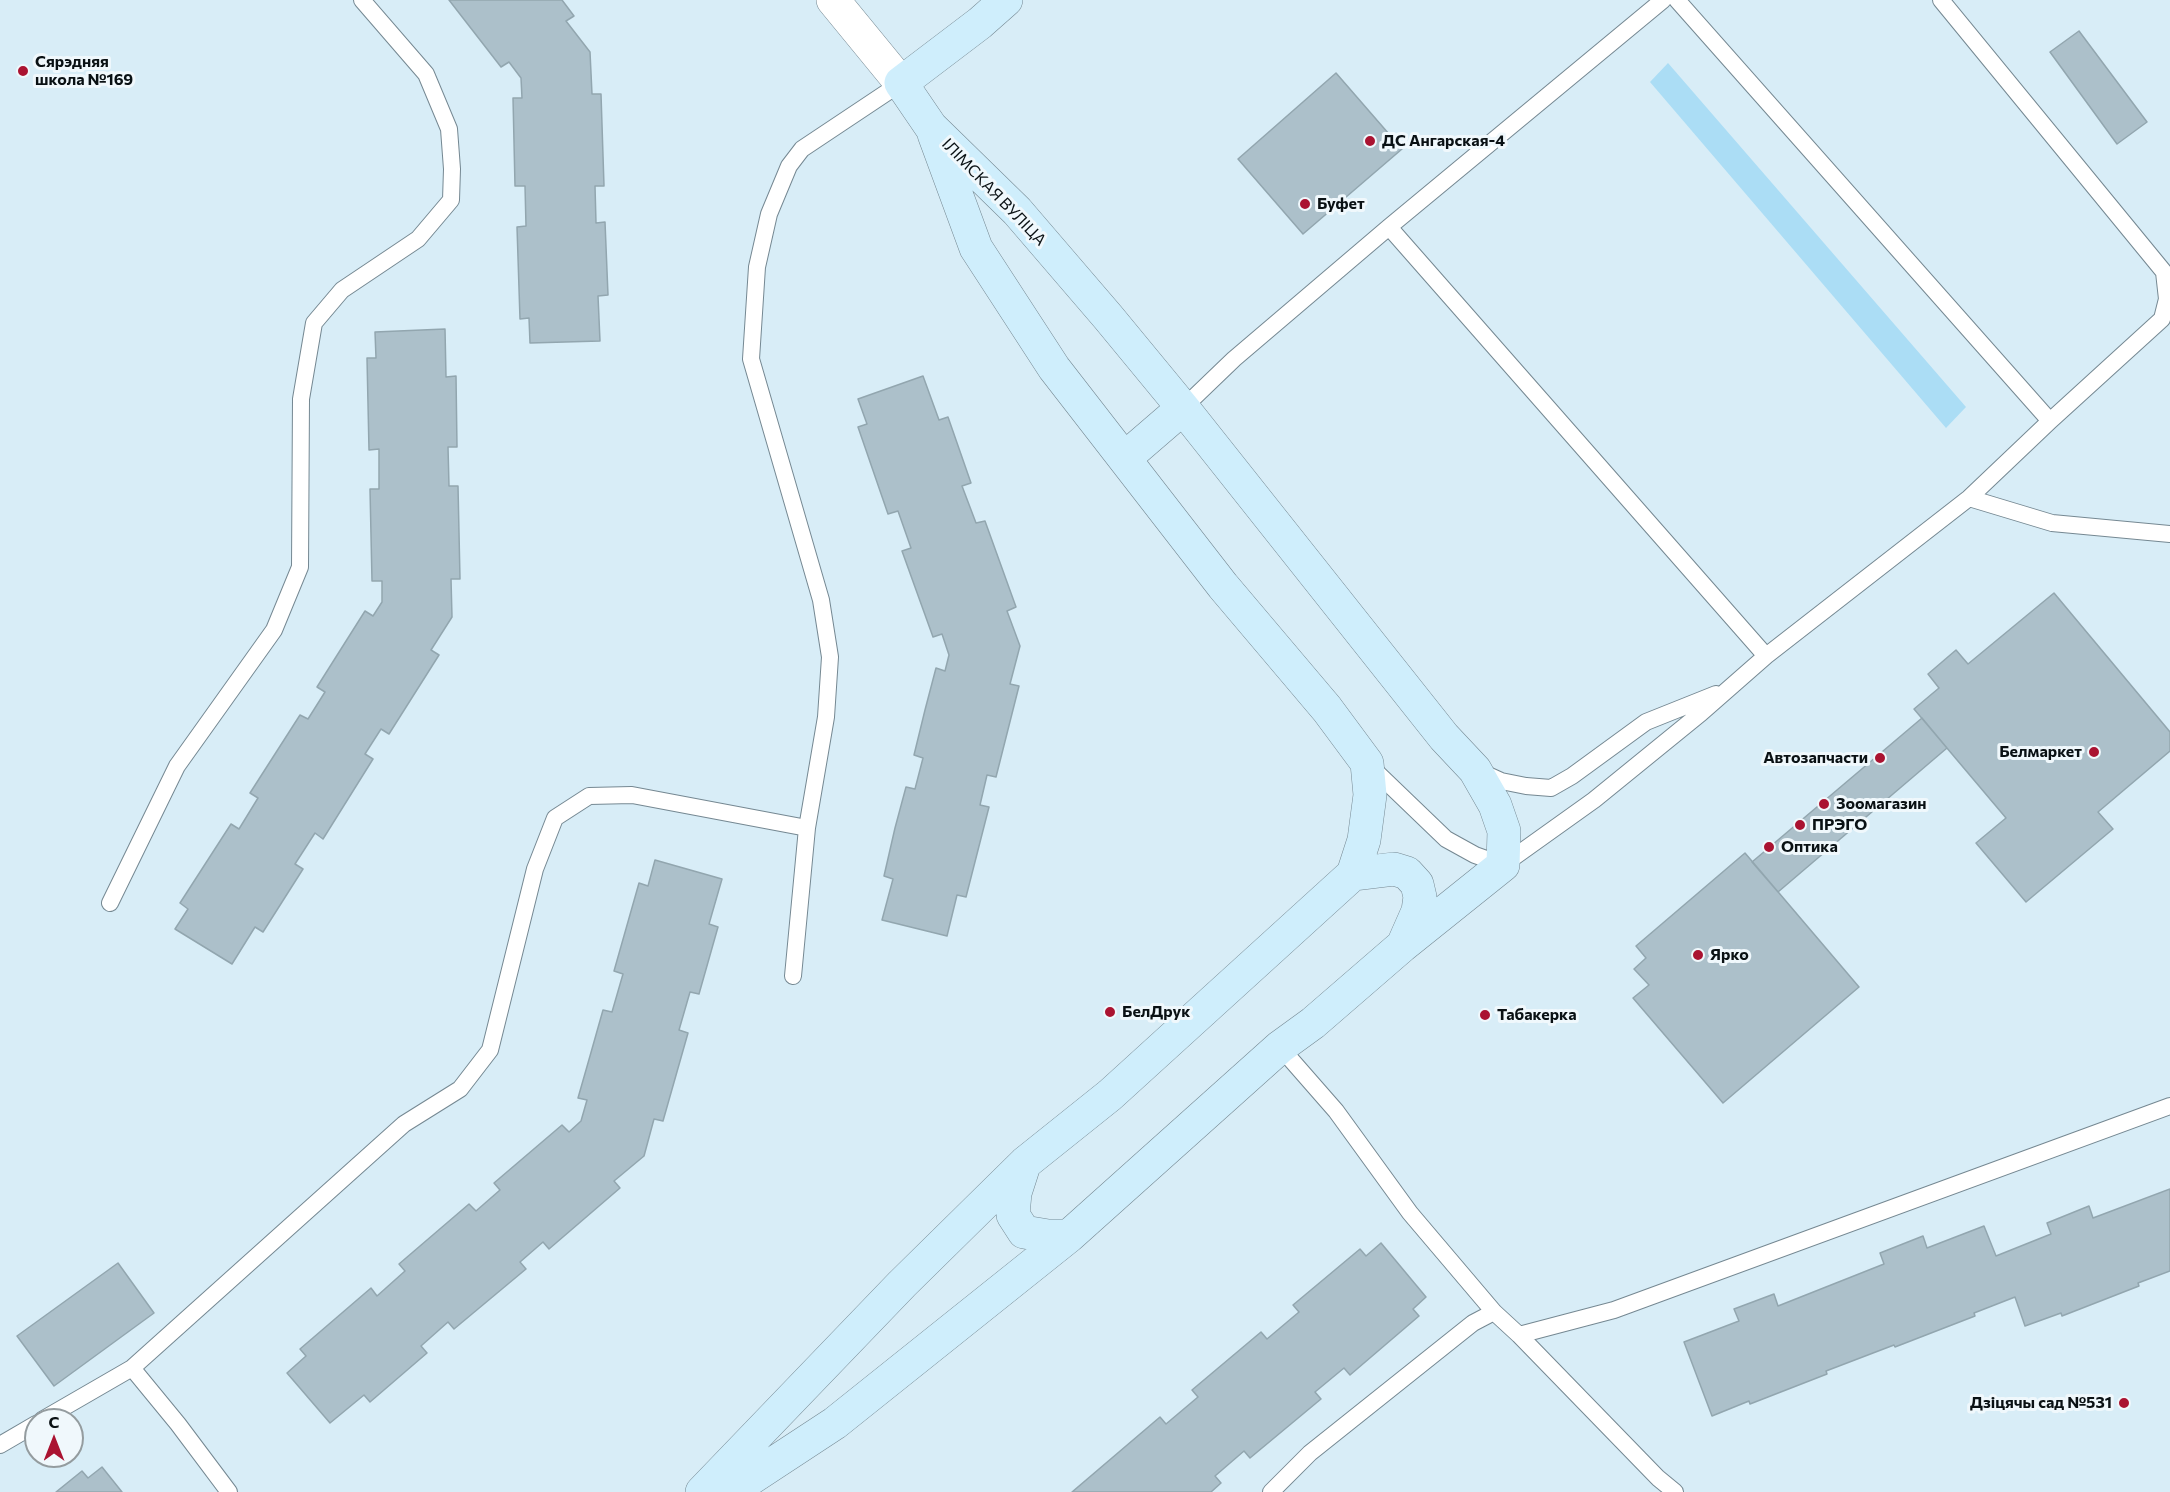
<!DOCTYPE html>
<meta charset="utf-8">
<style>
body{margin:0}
#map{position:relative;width:2170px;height:1492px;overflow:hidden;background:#d8edf7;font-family:Commissioner,sans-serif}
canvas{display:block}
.north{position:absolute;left:24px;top:1408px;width:60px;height:60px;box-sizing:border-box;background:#f0f8fc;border:2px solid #949c9f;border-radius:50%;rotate:0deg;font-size:16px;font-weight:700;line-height:24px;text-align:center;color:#0a1114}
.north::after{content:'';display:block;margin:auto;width:21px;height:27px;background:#aa1331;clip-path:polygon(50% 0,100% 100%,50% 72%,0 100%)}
</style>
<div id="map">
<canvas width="2170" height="1492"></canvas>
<div class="north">С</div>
</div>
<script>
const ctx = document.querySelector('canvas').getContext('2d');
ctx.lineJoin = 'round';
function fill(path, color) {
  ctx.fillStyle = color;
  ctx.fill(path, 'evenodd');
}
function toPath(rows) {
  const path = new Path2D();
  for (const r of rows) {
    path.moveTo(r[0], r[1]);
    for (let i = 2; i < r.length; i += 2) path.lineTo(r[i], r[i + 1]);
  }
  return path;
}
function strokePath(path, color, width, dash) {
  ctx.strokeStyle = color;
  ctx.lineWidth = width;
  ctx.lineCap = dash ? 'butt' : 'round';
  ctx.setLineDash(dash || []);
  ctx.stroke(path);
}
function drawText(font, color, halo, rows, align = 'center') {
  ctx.font = font + ' Commissioner,sans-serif';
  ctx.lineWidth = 6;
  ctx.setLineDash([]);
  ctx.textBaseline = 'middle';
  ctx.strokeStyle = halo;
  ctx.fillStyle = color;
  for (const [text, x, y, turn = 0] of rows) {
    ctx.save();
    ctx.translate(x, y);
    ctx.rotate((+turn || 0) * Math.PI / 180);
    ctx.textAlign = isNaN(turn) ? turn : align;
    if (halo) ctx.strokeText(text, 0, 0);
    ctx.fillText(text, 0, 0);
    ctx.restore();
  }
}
fill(toPath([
 [1668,63,1966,407,1946,428,1650,82]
]), '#abddf5');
const building = toPath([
 [449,0,562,0,574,16,566,21,590,52,592,94,601,94,604,186,595,186,596,223,605,222,608,295,598,296,600,341,530,343,529,318,520,319,517,227,526,226,525,186,515,186,513,98,522,98,521,78,509,62,501,67,449,0],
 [2079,31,2147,122,2117,144,2050,52,2079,31],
 [1336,73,1402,149,1303,234,1238,159,1336,73],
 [445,329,446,377,456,376,457,447,448,447,449,486,458,486,460,579,451,579,452,617,431,650,439,655,389,734,381,729,365,754,373,759,323,839,315,833,295,864,303,869,263,932,255,927,232,964,175,929,188,909,180,903,231,824,239,829,258,798,250,793,300,715,308,719,325,692,317,687,365,611,373,616,382,602,382,581,372,581,370,489,379,489,379,449,369,450,367,358,376,358,375,332,445,329],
 [923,376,939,420,948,417,971,483,962,486,976,523,985,521,1016,607,1007,611,1020,646,1010,684,1019,686,996,777,987,775,980,805,989,807,966,897,957,895,947,936,882,920,893,879,884,876,895,828,906,787,915,789,923,758,914,755,925,710,936,668,945,671,949,655,942,634,933,637,902,551,911,548,898,511,888,514,858,427,867,424,858,399,923,376],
 [2054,593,2170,732,2170,751,2098,812,2113,829,2026,902,1976,843,2006,818,1914,709,1939,688,1928,674,1956,650,1968,664,2054,593],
 [1922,718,1947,748,1778,892,1752,862,1922,718],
 [1745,853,1859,987,1723,1103,1633,998,1649,985,1634,969,1646,958,1636,946,1745,853],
 [655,860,722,879,709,924,718,927,699,994,690,992,679,1030,688,1033,663,1121,654,1119,644,1156,614,1181,620,1188,549,1249,543,1242,520,1262,526,1269,454,1329,448,1322,421,1346,427,1353,370,1402,364,1395,330,1423,287,1373,306,1356,300,1349,371,1288,377,1296,405,1271,399,1264,469,1204,476,1211,500,1190,494,1183,562,1125,569,1132,581,1121,587,1100,578,1098,590,1056,603,1010,612,1012,623,974,614,971,639,883,648,886,655,860],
 [2170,1189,2170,1271,2138,1283,2139,1286,2062,1316,2061,1313,2025,1326,2015,1297,1974,1313,1975,1316,1895,1347,1894,1345,1826,1371,1827,1374,1750,1404,1749,1401,1712,1416,1684,1342,1739,1321,1734,1309,1774,1294,1778,1306,1884,1264,1880,1253,1923,1236,1927,1248,1984,1226,1996,1256,2051,1234,2047,1223,2089,1206,2093,1218,2170,1189],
 [1381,1243,1426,1297,1413,1309,1419,1316,1350,1375,1344,1368,1315,1392,1321,1399,1250,1458,1244,1451,1215,1476,1221,1483,1211,1492,1072,1492,1160,1417,1166,1424,1198,1397,1192,1390,1261,1332,1267,1339,1299,1312,1293,1305,1360,1249,1366,1256,1381,1243],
 [118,1263,154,1313,54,1386,17,1336,118,1263],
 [102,1467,122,1492,56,1492,82,1471,88,1478,102,1467]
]);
fill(building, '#acc0ca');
strokePath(building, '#92a6af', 1.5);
const service = toPath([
 [1677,0,2050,421],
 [1389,227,1766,656],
 [1183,408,1234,359,1389,227,1663,0],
 [1969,498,2052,523,2170,534],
 [1369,765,1446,839,1475,855,1503,865,1594,800,1701,713,1766,656,1969,498,2050,421,2162,319,2167,299,2164,272,1941,0],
 [1479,771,1501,781,1526,786,1551,788,1572,776,1646,722,1716,694],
 [110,903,177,766,274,630,300,567,301,399,314,323,342,290,418,239,451,200,452,169,449,129,426,74,362,0],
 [793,976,807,828,826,717,830,657,821,600,751,359,757,267,769,214,789,166,802,149,901,83],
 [1280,1047,1336,1111,1410,1213,1494,1312,1519,1335,1658,1478,1675,1492],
 [1519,1335,1614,1310,2170,1106],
 [42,1420,132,1368],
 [0,1445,36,1424],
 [229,1492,178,1424,132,1368,404,1124,460,1089,490,1050,535,869,555,818,589,796,632,795,807,828],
 [1271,1492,1310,1453,1473,1323,1494,1312]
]);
const tertiary = toPath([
 [833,0,901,83]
]);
const secondary = toPath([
 [1125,458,1183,408],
 [1353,874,1394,869,1407,873,1417,884,1420,897,1418,911,1403,945],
 [1024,1165,1015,1193,1013,1215,1024,1232,1048,1236,1069,1236],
 [702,1492,902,1284,1025,1163,1110,1095,1353,874,1364,840,1370,795,1367,763,1327,709,1223,586,1054,368,976,248,934,134],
 [730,1492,835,1423,1069,1236,1280,1047,1313,1023,1402,946,1503,865,1504,831,1495,805,1475,770,1444,737,1183,408,1108,317,1017,211,931,127,901,83,980,23,1006,0]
]);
strokePath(service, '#758892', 18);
strokePath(tertiary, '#758892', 34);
strokePath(secondary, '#758892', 34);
strokePath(service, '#fff', 16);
strokePath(tertiary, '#fff', 33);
strokePath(secondary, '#cfeefc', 33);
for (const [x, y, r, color] of [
 [23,71,6,"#aa1331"],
 [1370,141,6,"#aa1331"],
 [1305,204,6,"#aa1331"],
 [2094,752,6,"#aa1331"],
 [1880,758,6,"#aa1331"],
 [1824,804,6,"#aa1331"],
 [1800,825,6,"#aa1331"],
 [1769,847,6,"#aa1331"],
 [1698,955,6,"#aa1331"],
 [1110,1012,6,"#aa1331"],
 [1485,1015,6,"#aa1331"],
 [2124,1403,6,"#aa1331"]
]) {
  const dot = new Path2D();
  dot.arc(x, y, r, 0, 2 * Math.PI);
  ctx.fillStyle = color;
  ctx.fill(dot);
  strokePath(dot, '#f0f8fc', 2);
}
drawText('bold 16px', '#0a1114', '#f0f8fc', [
 ["Сярэдняя",35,62],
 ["школа №169",35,80],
 ["ДС Ангарская-4",1382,141],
 ["Буфет",1317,204],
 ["Белмаркет",2082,752,"right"],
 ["Автозапчасти",1868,758,"right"],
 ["Зоомагазин",1836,804],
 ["ПРЭГО",1812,825],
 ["Оптика",1781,847],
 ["Ярко",1710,955],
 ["БелДрук",1122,1012],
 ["Табакерка",1497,1015],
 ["Дзіцячы сад №531",2112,1403,"right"]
], 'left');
drawText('16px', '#0a1114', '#f0f8fc', [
 ["ІЛІМСКАЯ ВУЛІЦА",994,192,46]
]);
</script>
